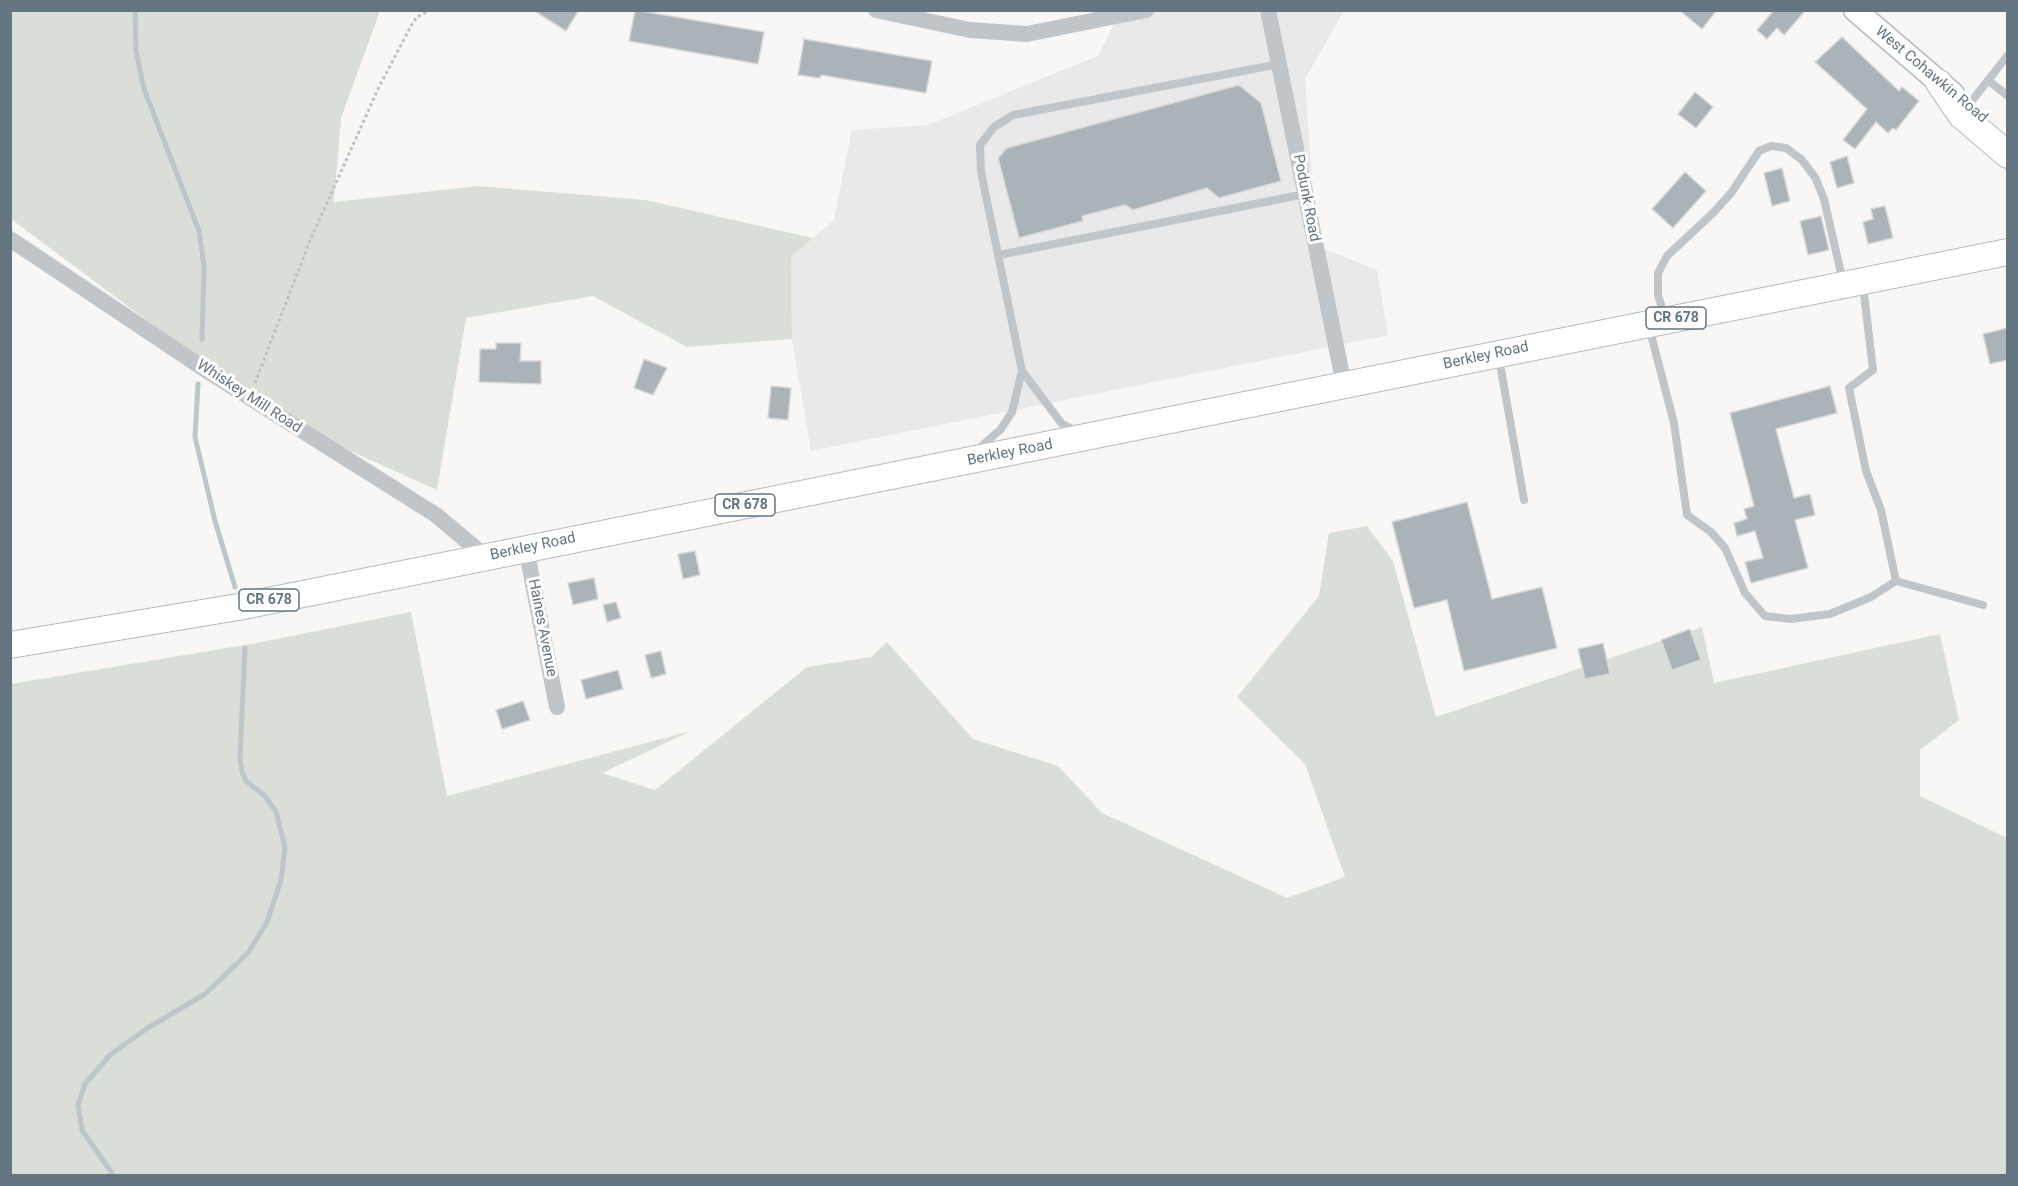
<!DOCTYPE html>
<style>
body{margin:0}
#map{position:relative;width:2018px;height:1186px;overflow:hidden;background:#f8f7f5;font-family:Roboto,sans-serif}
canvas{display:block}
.frame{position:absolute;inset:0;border:12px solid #627580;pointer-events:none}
</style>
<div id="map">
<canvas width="2018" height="1186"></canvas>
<div class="frame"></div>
</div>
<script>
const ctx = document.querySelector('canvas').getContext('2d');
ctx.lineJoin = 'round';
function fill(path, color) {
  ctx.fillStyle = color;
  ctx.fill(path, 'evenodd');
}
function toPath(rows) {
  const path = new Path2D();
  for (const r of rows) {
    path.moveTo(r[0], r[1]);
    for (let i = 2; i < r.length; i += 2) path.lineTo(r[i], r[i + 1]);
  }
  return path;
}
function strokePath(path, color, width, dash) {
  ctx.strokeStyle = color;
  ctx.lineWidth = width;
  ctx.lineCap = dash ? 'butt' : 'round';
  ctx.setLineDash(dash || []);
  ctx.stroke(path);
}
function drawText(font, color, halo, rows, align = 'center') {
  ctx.font = font + ' Roboto,sans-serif';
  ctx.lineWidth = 6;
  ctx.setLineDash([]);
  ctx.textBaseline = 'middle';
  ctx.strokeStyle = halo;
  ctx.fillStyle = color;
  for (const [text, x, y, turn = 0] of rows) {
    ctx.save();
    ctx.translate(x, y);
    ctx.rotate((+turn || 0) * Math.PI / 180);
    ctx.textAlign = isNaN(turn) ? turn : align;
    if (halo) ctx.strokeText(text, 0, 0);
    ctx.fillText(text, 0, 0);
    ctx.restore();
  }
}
fill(toPath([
 [1121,11,1344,11,1305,79,1317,246,1377,270,1388,335,811,451,792,339,791,257,834,220,852,130,928,125,1098,56]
]), '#e8e9e8');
fill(toPath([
 [10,11,380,11,341,118,334,202,478,186,645,200,813,238,791,257,792,339,687,347,593,296,466,318,437,490,279,419,11,219],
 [1367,526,1393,561,1436,717,1702,627,1714,683,1940,634,1959,720,1920,750,1920,796,2007,838,2007,1175,11,1176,11,684,257,643,411,612,447,796,691,731,602,773,655,790,807,667,871,657,887,642,973,739,1058,766,1102,813,1287,898,1345,877,1305,764,1237,697,1319,596,1329,533]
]), '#d9dfd6');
strokePath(toPath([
 [135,10,136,51,144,89,199,231,204,266,202,339],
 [198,384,195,437,215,521,235,587],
 [114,1176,82,1130,78,1105,85,1084,110,1055,146,1029,205,994,248,953,267,922,281,880,285,847,276,812,265,796,246,781,242,772,240,758,245,648]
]), '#bbc7cb', 5);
const building = toPath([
 [533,10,579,10,566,31,533,10],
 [635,10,764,32,758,64,629,41,635,10],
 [1679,10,1717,10,1702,29,1679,10],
 [1774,10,1806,10,1784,35,1777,28,1767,39,1757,30,1774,10],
 [1842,37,1899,91,1902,87,1919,101,1896,130,1893,128,1888,133,1876,122,1855,149,1843,140,1867,109,1815,62,1842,37],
 [804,39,932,61,926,93,821,75,820,78,798,75,804,39],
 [1239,85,1261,103,1281,181,1219,198,1207,188,1133,210,1125,205,1082,216,1083,221,1019,238,998,158,1007,148,1239,85],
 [1695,92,1713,107,1696,128,1678,114,1695,92],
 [1847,156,1854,183,1837,188,1830,162,1847,156],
 [1782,168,1790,201,1772,206,1764,173,1782,168],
 [1685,172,1706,191,1673,228,1652,209,1685,172],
 [1885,206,1893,238,1868,244,1863,222,1873,219,1871,209,1885,206],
 [1821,216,1829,250,1808,255,1800,221,1821,216],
 [2007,328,2007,360,1990,364,1983,334,2007,328],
 [496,343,521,343,520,361,541,361,541,384,479,382,480,349,496,349,496,343],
 [644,359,667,368,653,395,634,388,644,359],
 [771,386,791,388,788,420,768,418,771,386],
 [1830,386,1837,413,1776,429,1794,498,1810,494,1815,515,1795,520,1808,568,1751,583,1745,562,1763,558,1755,531,1737,536,1734,523,1747,519,1744,509,1754,506,1730,413,1830,386],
 [1467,502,1492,599,1542,587,1557,648,1464,671,1447,600,1414,608,1392,522,1467,502],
 [695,551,700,575,683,579,678,554,695,551],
 [594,578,598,599,573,605,568,583,594,578],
 [616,602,621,618,607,622,603,605,616,602],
 [1690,629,1701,660,1672,670,1661,640,1690,629],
 [1603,643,1610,674,1585,679,1578,649,1603,643],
 [661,651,666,674,651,678,645,655,661,651],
 [618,670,623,689,586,699,581,680,618,670],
 [523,701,530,720,502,729,496,710,523,701]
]);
fill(building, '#a9b3b8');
strokePath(building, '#d9d9d7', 1.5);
const secondary = toPath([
 [1855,10,1953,94]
]);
const primary = toPath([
 [1939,83,1961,115,2008,155],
 [10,645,238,607,2008,252]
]);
strokePath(secondary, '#b5bbbf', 25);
strokePath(primary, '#b6bbbe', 28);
strokePath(toPath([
 [255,383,309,243,379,87,412,24,417,17,430,10]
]), '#bdc0c2', 3, [3, 3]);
strokePath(toPath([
 [1989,81,2008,96],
 [1963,112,2008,55],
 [999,255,1305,194],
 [1863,285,1873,370,1849,388,1866,471,1881,510,1896,581,1983,605],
 [1665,318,1658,295,1658,273,1667,256,1713,213,1731,193,1759,151,1771,146,1786,148,1801,159,1815,177,1824,199,1843,282],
 [1649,327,1674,423,1687,515,1711,532,1725,548,1745,593,1765,616,1791,619,1830,614,1871,597,1896,581],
 [1499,358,1524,500],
 [1022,371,1062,424,1079,432],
 [976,451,1001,429,1012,412,1022,371,981,172,980,145,994,127,1013,115,1279,64]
]), '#c0c5c9', 8);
strokePath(toPath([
 [876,10,970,30,1027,34,1146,10],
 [1268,10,1344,385],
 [10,239,209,372,436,515,486,557],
 [526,548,557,707]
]), '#c0c5c9', 16);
strokePath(secondary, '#fff', 22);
strokePath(primary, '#fff', 26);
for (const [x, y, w] of [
 [1676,318,60],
 [745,505,60],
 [269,600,60]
]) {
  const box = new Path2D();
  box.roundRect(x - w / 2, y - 11, w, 22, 4.5);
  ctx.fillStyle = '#fff';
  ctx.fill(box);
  strokePath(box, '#627580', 1.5);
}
drawText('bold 14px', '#627580', null, [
 ["CR 678",1676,318],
 ["CR 678",745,505],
 ["CR 678",269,600]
]);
drawText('15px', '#627580', '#fff', [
 ["West Cohawkin Road",1931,75,40],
 ["Podunk Road",1306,198,79],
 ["Berkley Road",1486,356,-12],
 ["Whiskey Mill Road",249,397,33],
 ["Berkley Road",1010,453,-11],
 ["Berkley Road",533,547,-12],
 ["Haines Avenue",542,628,79]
]);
</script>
